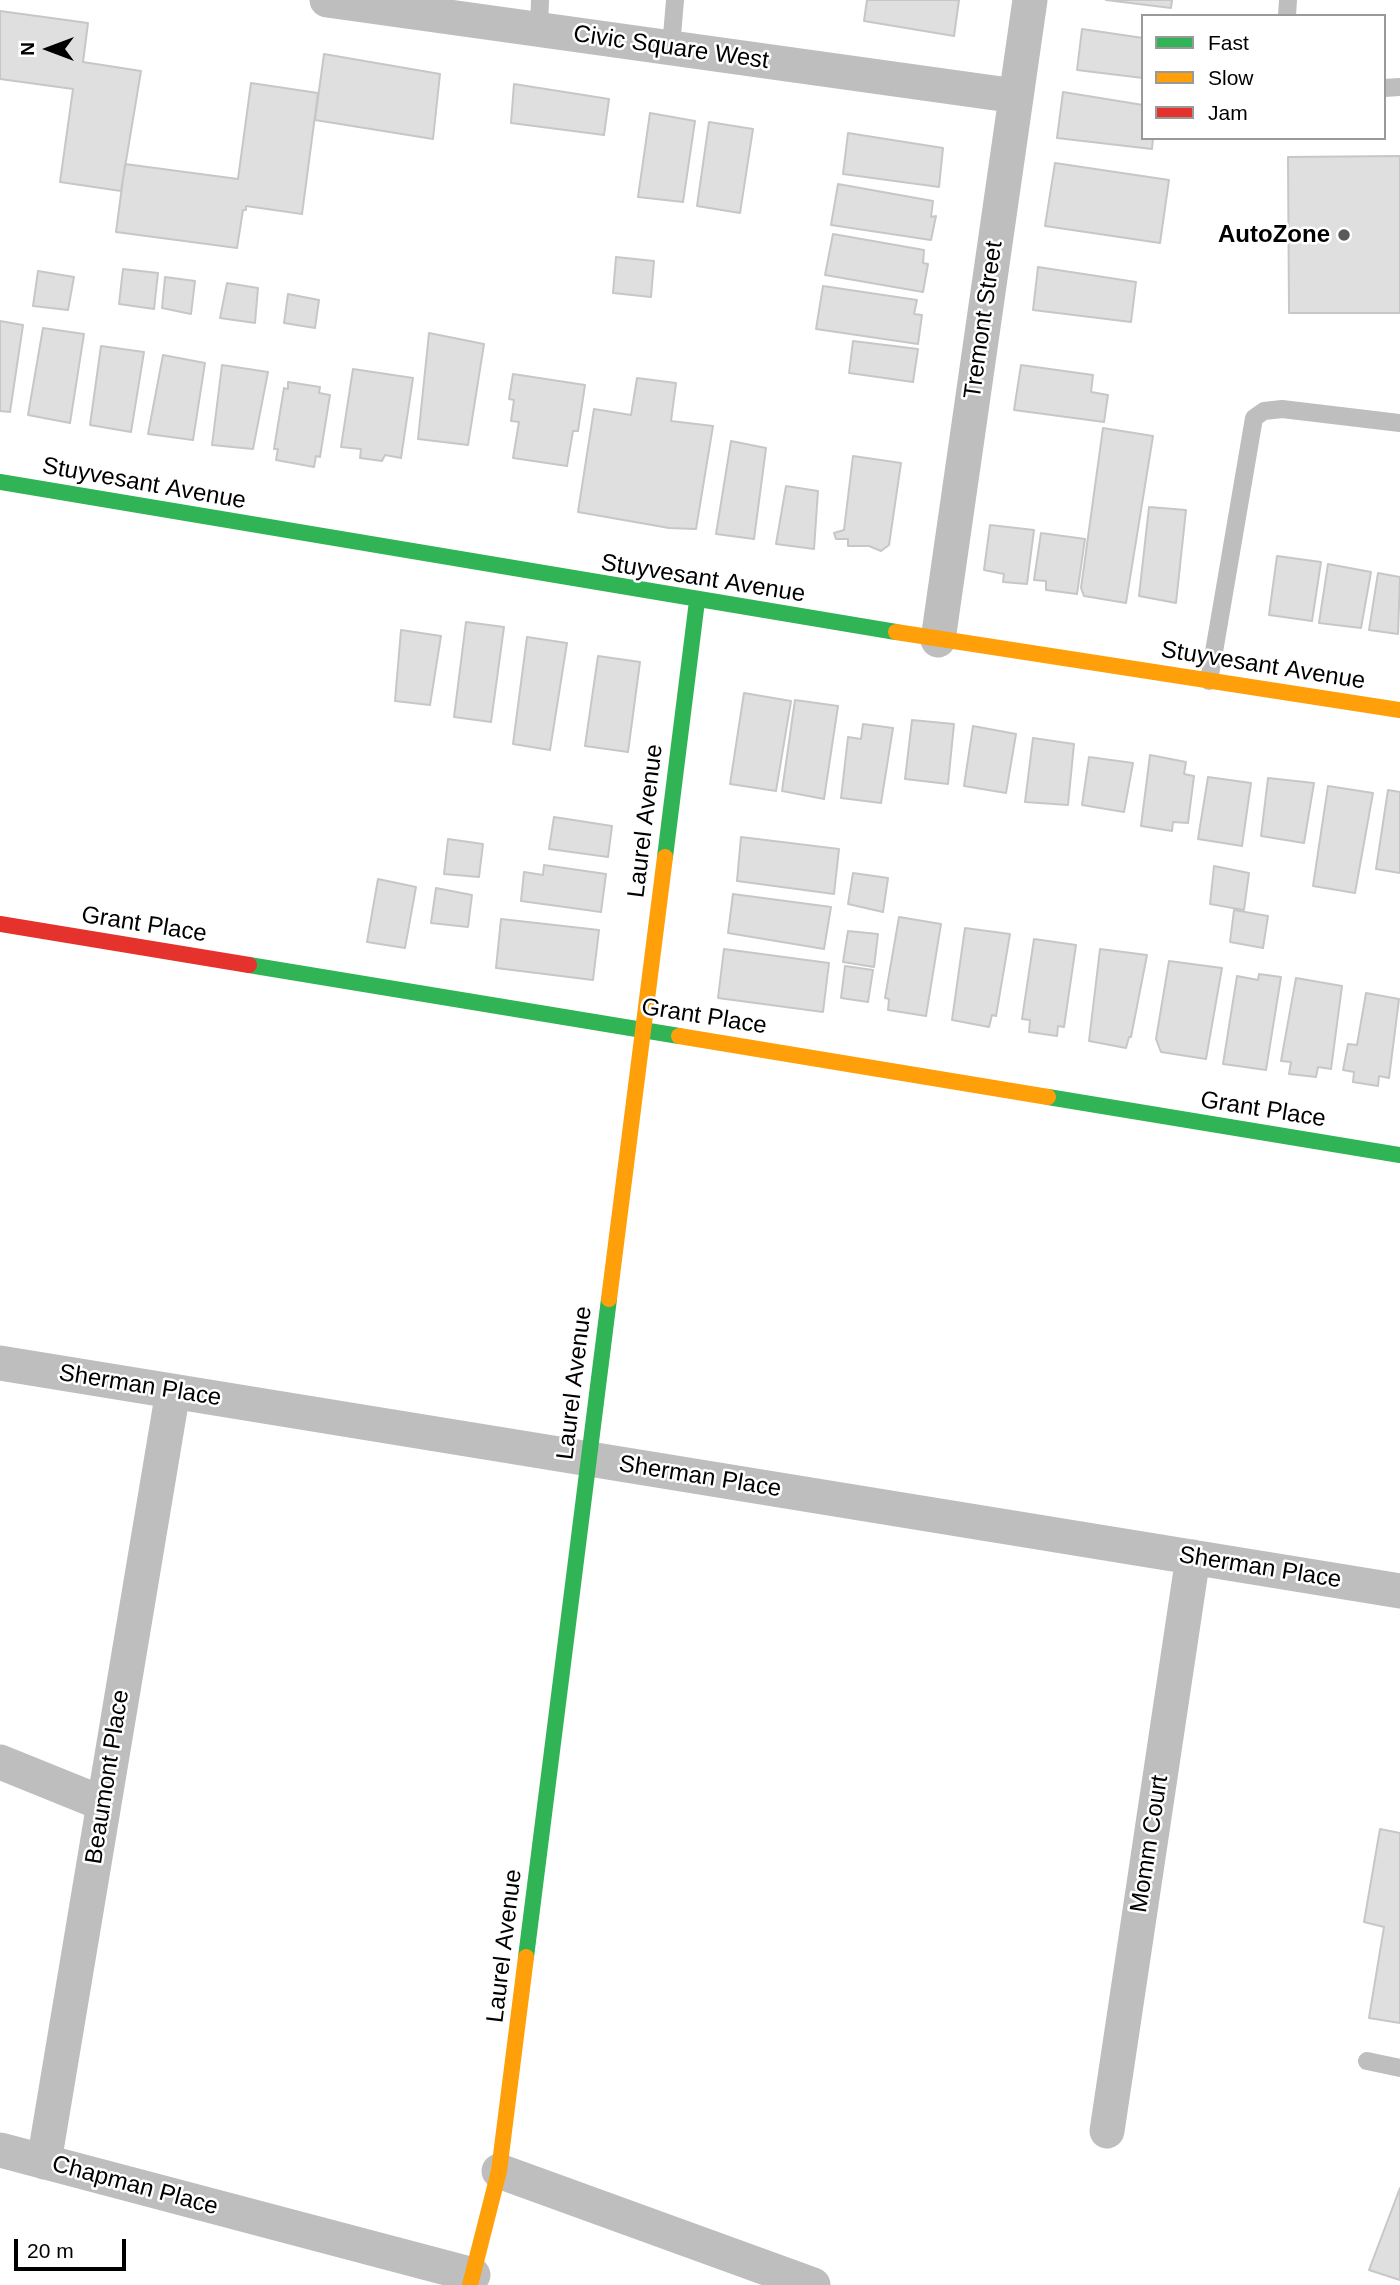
<!DOCTYPE html>
<style>
body{margin:0}
#map{position:relative;width:1400px;height:2285px;overflow:hidden;background:#fff;font-family:Helvetica,sans-serif}
canvas{display:block}
.legend{position:absolute;left:1141px;top:14px;width:245px;height:126px;box-sizing:border-box;background:#fff;border:2px solid #999;margin:0;padding:9px 12px;list-style:none;font-size:21px;color:#000}
.legend li{display:flex;align-items:center;gap:14px;height:35px}
.legend b{width:35px;border:2px solid #999}
.north{position:absolute;left:14px;top:14px;width:70px;height:70px;-webkit-text-stroke:5px #fff;paint-order:stroke;rotate:270deg;font-size:19px;font-weight:700;line-height:28px;text-align:center;color:#000}
.north::after{content:'';display:block;margin:auto;width:24px;height:32px;background:#000;clip-path:polygon(50% 0,100% 100%,50% 72%,0 100%)}
.scale{position:absolute;left:14px;top:2239px;width:112px;height:32px;box-sizing:border-box;border:4px solid #000;border-top:0;padding-left:9px;font-size:21px;line-height:24px;white-space:nowrap;color:#000;-webkit-text-stroke:5px #fff;paint-order:stroke}
</style>
<div id="map">
<canvas width="1400" height="2285"></canvas>
<ul class="legend">
<li><b style="height:9px;background:#30b455"></b>Fast</li>
<li><b style="height:9px;background:#ff9f0a"></b>Slow</li>
<li><b style="height:9px;background:#e5322d"></b>Jam</li>
</ul>
<div class="north">N</div>
<div class="scale">20 m</div>
</div>
<script>
const ctx = document.querySelector('canvas').getContext('2d');
ctx.lineJoin = 'round';
function fill(path, color) {
  ctx.fillStyle = color;
  ctx.fill(path, 'evenodd');
}
function toPath(rows) {
  const path = new Path2D();
  for (const r of rows) {
    path.moveTo(r[0], r[1]);
    for (let i = 2; i < r.length; i += 2) path.lineTo(r[i], r[i + 1]);
  }
  return path;
}
function strokePath(path, color, width, dash) {
  ctx.strokeStyle = color;
  ctx.lineWidth = width;
  ctx.lineCap = dash ? 'butt' : 'round';
  ctx.setLineDash(dash || []);
  ctx.stroke(path);
}
function drawText(font, color, halo, rows, align = 'center') {
  ctx.font = font + ' Helvetica,sans-serif';
  ctx.lineWidth = 5;
  ctx.setLineDash([]);
  ctx.textBaseline = 'middle';
  ctx.strokeStyle = halo;
  ctx.fillStyle = color;
  for (const [text, x, y, turn = 0] of rows) {
    ctx.save();
    ctx.translate(x, y);
    ctx.rotate((+turn || 0) * Math.PI / 180);
    ctx.textAlign = isNaN(turn) ? turn : align;
    if (halo) ctx.strokeText(text, 0, 0);
    ctx.fillText(text, 0, 0);
    ctx.restore();
  }
}
const building = toPath([
 [867,0,959,0,954,36,864,21,867,0],
 [1106,0,1172,0,1171,8,1106,0],
 [0,11,88,23,83,62,141,71,121,191,60,182,73,89,0,79,0,11],
 [1082,29,1143,38,1143,78,1077,70,1082,29],
 [324,54,440,74,433,139,315,120,324,54],
 [251,83,318,93,302,214,246,206,246,210,243,210,237,248,116,232,125,164,238,179,251,83],
 [514,84,609,99,604,135,511,123,514,84],
 [1063,92,1143,105,1143,138,1153,138,1152,149,1057,138,1063,92],
 [650,113,695,121,683,202,638,197,650,113],
 [709,122,753,129,740,213,697,206,709,122],
 [848,133,943,148,939,187,843,174,848,133],
 [1400,156,1400,313,1289,313,1288,157,1400,156],
 [1055,163,1169,180,1160,243,1045,226,1055,163],
 [838,184,933,201,931,217,936,216,931,240,831,225,838,184],
 [833,234,924,250,923,263,928,264,923,292,825,275,833,234],
 [616,257,654,261,651,297,613,293,616,257],
 [1038,267,1136,282,1131,322,1033,310,1038,267],
 [123,269,158,273,154,309,119,304,123,269],
 [38,271,74,277,68,310,33,306,38,271],
 [165,277,195,281,191,314,162,308,165,277],
 [227,283,258,288,255,323,220,318,227,283],
 [823,286,917,300,914,314,922,315,918,344,816,329,823,286],
 [288,294,319,300,315,328,284,323,288,294],
 [0,321,23,325,10,412,0,411,0,321],
 [43,328,84,334,70,423,28,415,43,328],
 [429,333,484,344,468,445,418,439,429,333],
 [853,341,918,349,913,382,849,373,853,341],
 [101,346,144,352,131,432,90,425,101,346],
 [163,355,205,363,193,440,148,434,163,355],
 [222,365,268,372,253,449,212,445,222,365],
 [1021,365,1093,375,1091,392,1108,395,1104,422,1014,410,1021,365],
 [353,369,413,378,401,458,385,455,382,461,360,458,361,449,341,447,353,369],
 [513,374,585,385,578,431,573,431,567,466,513,458,519,422,511,421,514,400,509,399,513,374],
 [637,378,676,383,671,421,713,426,696,529,669,528,578,512,594,409,631,415,637,378],
 [288,382,320,387,319,393,330,395,320,457,316,456,314,467,276,460,278,449,274,449,284,388,288,389,288,382],
 [1103,428,1153,436,1126,603,1084,596,1081,588,1103,428],
 [731,441,766,448,754,539,716,534,731,441],
 [853,456,901,463,889,545,881,551,869,546,848,546,848,539,836,539,834,533,844,530,853,456],
 [786,486,818,491,814,549,776,544,786,486],
 [1149,507,1186,510,1176,603,1139,596,1149,507],
 [990,525,1034,530,1027,584,1003,582,1004,574,984,570,990,525],
 [1041,533,1085,539,1077,594,1046,590,1046,581,1034,580,1041,533],
 [1277,556,1321,562,1312,621,1269,615,1277,556],
 [1328,564,1371,572,1361,628,1319,623,1328,564],
 [1378,573,1400,577,1398,634,1369,630,1378,573],
 [466,622,504,627,491,722,454,717,466,622],
 [401,630,441,636,430,705,395,701,401,630],
 [527,637,567,643,550,750,513,744,527,637],
 [598,656,640,662,628,752,585,746,598,656],
 [744,693,791,701,776,791,730,784,744,693],
 [795,700,838,706,824,799,782,791,795,700],
 [912,720,954,724,948,784,905,779,912,720],
 [863,724,893,728,881,803,841,798,848,737,861,739,863,724],
 [973,726,1016,734,1006,793,964,786,973,726],
 [1033,738,1074,744,1068,805,1025,802,1033,738],
 [1150,755,1186,762,1184,774,1194,776,1188,823,1173,822,1172,831,1141,826,1150,755],
 [1089,757,1133,763,1124,812,1082,805,1089,757],
 [1208,777,1251,783,1242,846,1198,839,1208,777],
 [1268,778,1314,783,1304,843,1261,836,1268,778],
 [1328,786,1373,793,1355,893,1313,886,1328,786],
 [1388,790,1400,792,1400,873,1376,869,1388,790],
 [554,817,612,826,608,857,549,849,554,817],
 [741,837,839,849,834,894,737,881,741,837],
 [448,839,483,844,479,877,444,874,448,839],
 [544,865,606,874,601,912,521,901,524,872,543,875,544,865],
 [1214,866,1249,873,1244,910,1210,904,1214,866],
 [853,873,888,878,883,912,848,904,853,873],
 [378,879,416,887,405,948,367,942,378,879],
 [436,888,472,895,468,927,431,923,436,888],
 [733,894,831,907,824,949,728,933,733,894],
 [1234,910,1268,916,1263,948,1230,942,1234,910],
 [899,917,941,924,926,1016,888,1010,889,999,885,998,899,917],
 [501,919,599,930,593,980,496,968,501,919],
 [965,928,1010,934,996,1016,992,1015,989,1027,952,1020,965,928],
 [848,931,878,934,874,967,843,962,848,931],
 [1034,939,1076,945,1064,1027,1058,1026,1057,1036,1029,1032,1030,1020,1022,1019,1034,939],
 [724,949,829,963,823,1012,718,998,724,949],
 [1100,949,1147,955,1131,1037,1129,1037,1126,1048,1089,1041,1100,949],
 [1169,961,1222,968,1206,1059,1161,1052,1156,1039,1169,961],
 [845,966,873,970,868,1002,841,998,845,966],
 [1259,974,1281,977,1266,1070,1223,1064,1237,976,1258,980,1259,974],
 [1296,978,1342,986,1331,1069,1318,1067,1316,1077,1289,1074,1291,1062,1281,1061,1296,978],
 [1366,993,1399,999,1389,1078,1379,1076,1378,1086,1353,1082,1354,1072,1343,1070,1348,1044,1357,1045,1366,993],
 [1380,1829,1400,1833,1400,2023,1369,2018,1384,1927,1364,1922,1380,1829],
 [1400,2188,1400,2280,1369,2270,1400,2188]
]);
fill(building, '#dfdfdf');
strokePath(building, '#c7c7c7', 2);
strokePath(toPath([
 [1287,16,1288,0],
 [539,30,540,0],
 [671,48,675,0],
 [1384,88,1400,87],
 [1209,681,1254,418,1264,411,1282,409,1400,423],
 [1367,2061,1400,2068]
]), '#bebebe', 18);
strokePath(toPath([
 [327,0,1016,96],
 [938,640,1030,0],
 [0,1363,1400,1591],
 [0,1762,104,1804],
 [1107,2131,1193,1557],
 [0,2150,473,2275],
 [44,2162,173,1391],
 [499,2171,813,2285]
]), '#bebebe', 35);
strokePath(toPath([
 [0,482,896,632],
 [665,857,697,601],
 [249,965,679,1036],
 [1048,1097,1400,1155],
 [526,1957,609,1299]
]), '#30b455', 16);
strokePath(toPath([
 [896,632,1400,710],
 [679,1036,1048,1097],
 [609,1299,665,857],
 [470,2285,499,2171,526,1957]
]), '#ff9f0a', 16);
strokePath(toPath([
 [0,924,249,965]
]), '#e5322d', 16);
for (const [x, y, r, color] of [
 [1344,235,7,"#595959"]
]) {
  const dot = new Path2D();
  dot.arc(x, y, r, 0, 2 * Math.PI);
  ctx.fillStyle = color;
  ctx.fill(dot);
  strokePath(dot, '#fff', 2.5);
}
drawText('24px', '#000', '#fff', [
 ["Civic Square West",671,48,8],
 ["Tremont Street",984,320,-82],
 ["Stuyvesant Avenue",144,484,10],
 ["Stuyvesant Avenue",703,579,9],
 ["Stuyvesant Avenue",1263,666,9],
 ["Laurel Avenue",646,821,-83],
 ["Grant Place",144,925,9],
 ["Grant Place",704,1017,9],
 ["Grant Place",1263,1110,9],
 ["Laurel Avenue",575,1383,-83],
 ["Sherman Place",140,1386,9],
 ["Sherman Place",700,1477,9],
 ["Sherman Place",1260,1568,9],
 ["Beaumont Place",108,1777,-81],
 ["Momm Court",1150,1844,-81],
 ["Laurel Avenue",505,1946,-83],
 ["Chapman Place",135,2186,15]
]);
drawText('bold 24px', '#000', '#fff', [
 ["AutoZone",1330,235]
], 'right');
</script>
